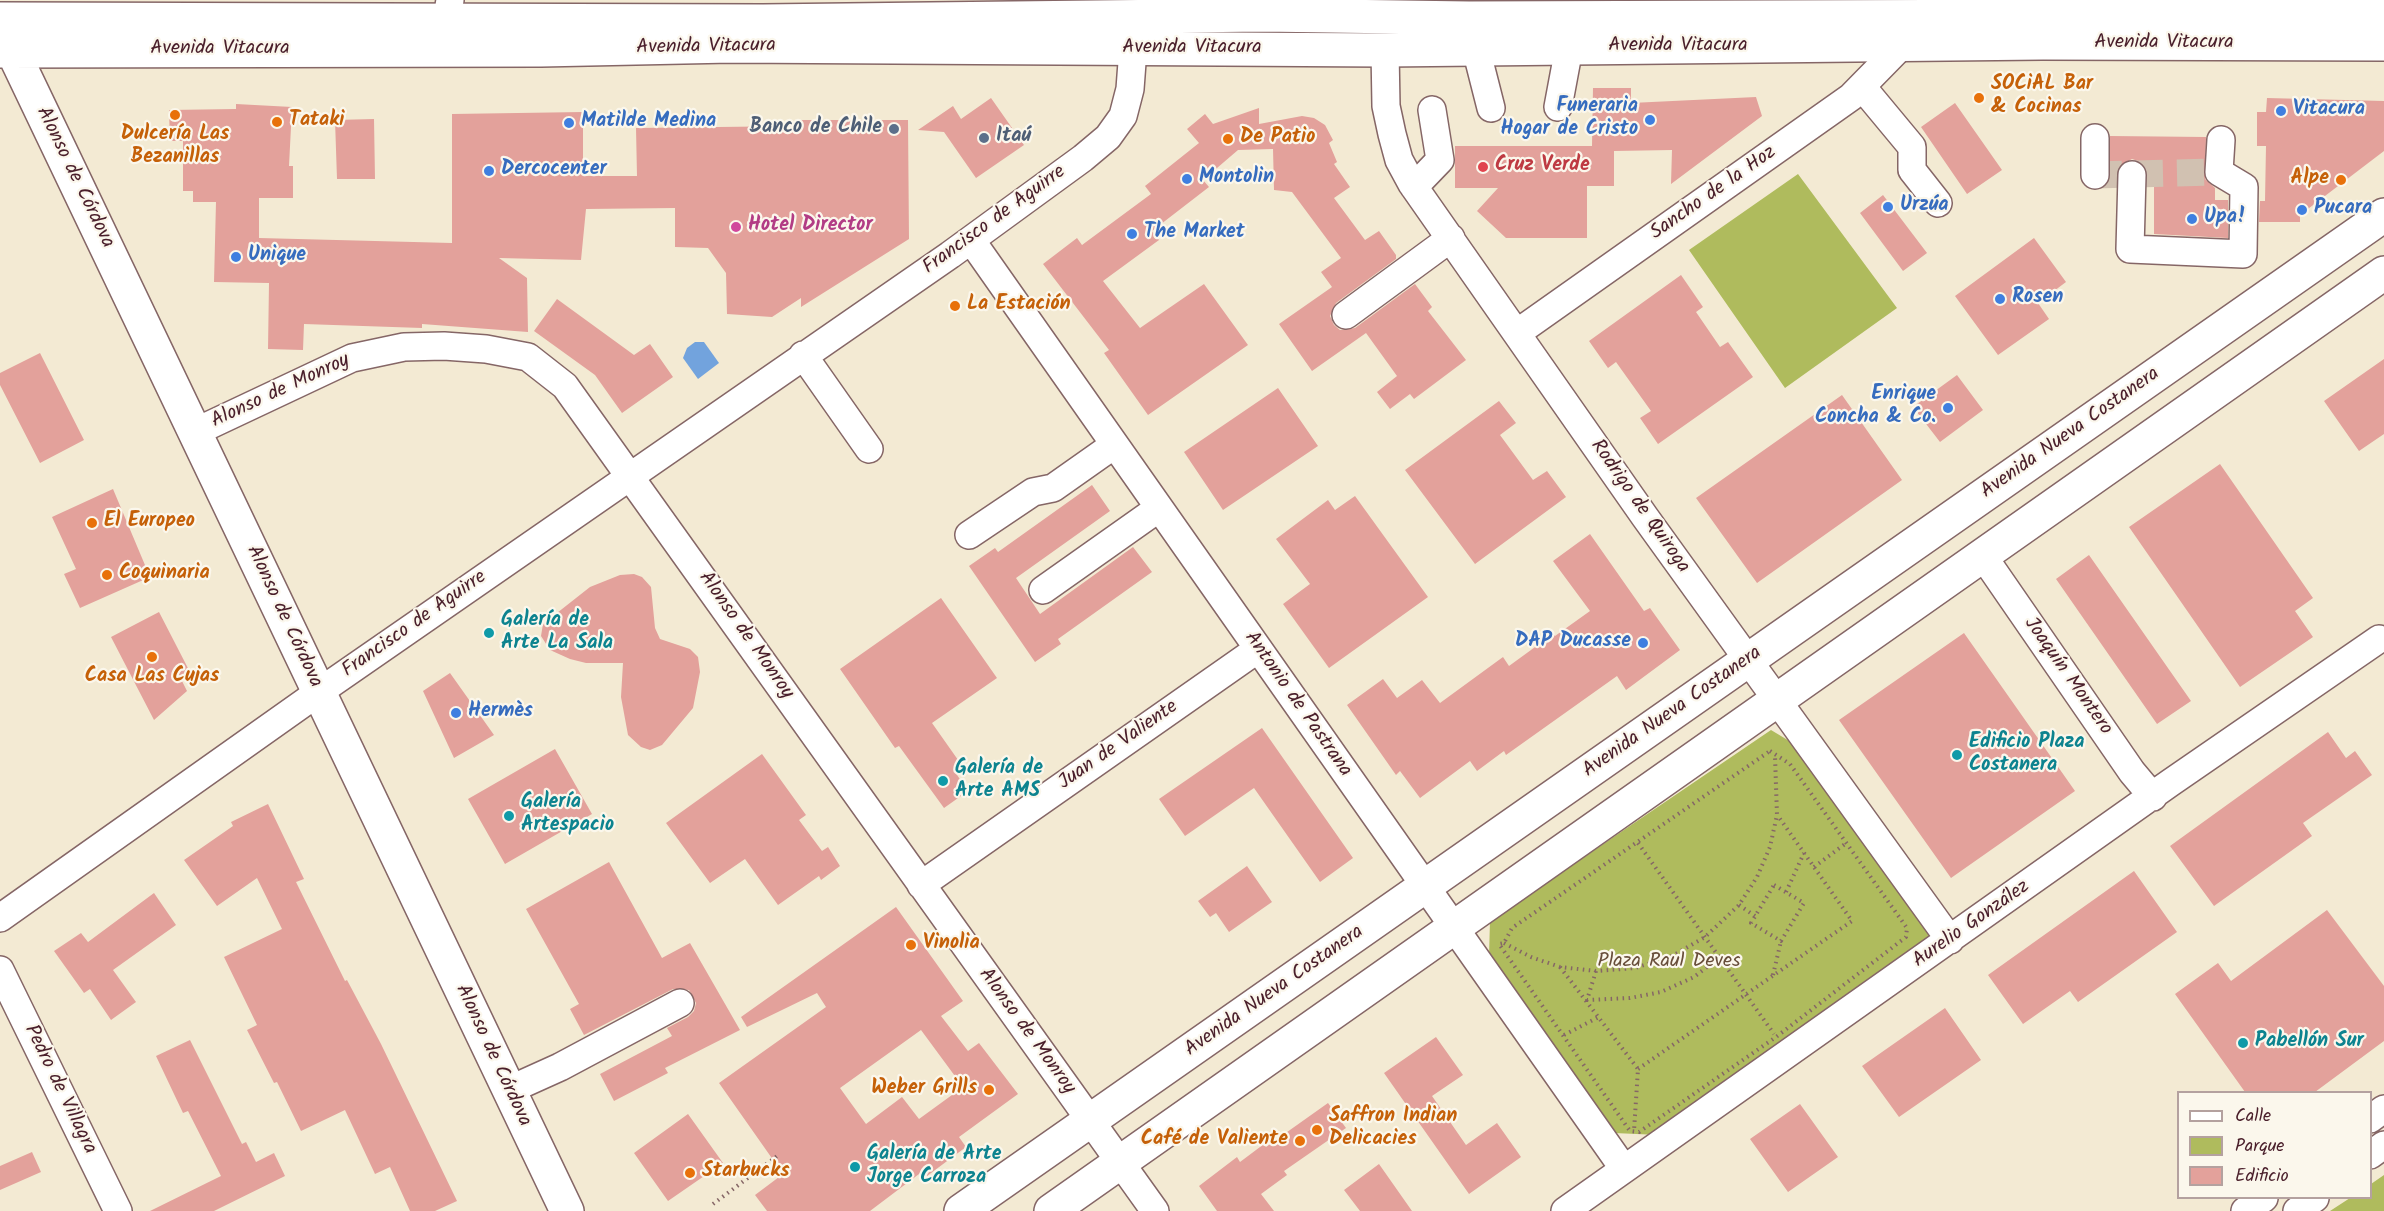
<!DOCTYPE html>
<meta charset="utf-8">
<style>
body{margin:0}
#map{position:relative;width:2384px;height:1211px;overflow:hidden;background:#f3ead3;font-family:Kalam,sans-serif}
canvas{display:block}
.legend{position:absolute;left:2177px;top:1091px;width:195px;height:108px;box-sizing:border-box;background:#fbf7ec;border:2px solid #b4a19f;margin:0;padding:8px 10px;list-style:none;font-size:18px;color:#4a1f2b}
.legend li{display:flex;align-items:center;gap:12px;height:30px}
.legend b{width:30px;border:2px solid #b4a19f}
</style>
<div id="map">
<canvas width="2384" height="1211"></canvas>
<ul class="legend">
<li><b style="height:8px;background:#fff"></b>Calle</li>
<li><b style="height:16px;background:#afbb5d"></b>Parque</li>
<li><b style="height:16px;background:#e3a19b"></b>Edificio</li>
</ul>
</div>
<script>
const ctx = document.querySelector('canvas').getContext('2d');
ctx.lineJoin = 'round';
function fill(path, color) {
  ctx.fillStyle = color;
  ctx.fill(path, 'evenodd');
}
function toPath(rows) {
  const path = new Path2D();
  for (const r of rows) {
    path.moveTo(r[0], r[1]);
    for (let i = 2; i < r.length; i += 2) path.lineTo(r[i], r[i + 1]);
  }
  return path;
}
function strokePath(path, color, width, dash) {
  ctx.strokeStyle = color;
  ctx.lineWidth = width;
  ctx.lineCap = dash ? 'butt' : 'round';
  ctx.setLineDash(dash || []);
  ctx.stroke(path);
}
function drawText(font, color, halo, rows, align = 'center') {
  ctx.font = font + ' Kalam,sans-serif';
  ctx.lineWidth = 4.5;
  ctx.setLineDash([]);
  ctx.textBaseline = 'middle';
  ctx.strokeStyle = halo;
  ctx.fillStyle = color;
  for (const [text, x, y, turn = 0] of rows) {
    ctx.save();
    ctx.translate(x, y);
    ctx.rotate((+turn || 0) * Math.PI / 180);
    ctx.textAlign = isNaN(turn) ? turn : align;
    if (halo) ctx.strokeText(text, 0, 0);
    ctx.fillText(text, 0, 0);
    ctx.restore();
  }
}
fill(toPath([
 [1798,174,1897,308,1785,388,1689,250],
 [1771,730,1791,742,1931,932,1927,949,1659,1135,1614,1133,1489,956,1490,921],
 [2384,1175,2384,1211,2330,1211,2350,1198,2370,1198,2371,1184]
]), '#afbb5d');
fill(toPath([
 [695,342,704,342,719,363,698,379,683,358,687,348]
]), '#72a3dd');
fill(toPath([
 [1593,88,1631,88,1631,103,1756,97,1762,116,1671,184,1672,150,1614,151,1614,186,1587,186,1587,238,1506,238,1477,211,1498,188,1455,188,1455,146,1592,146],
 [991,98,1024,145,976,178,944,132,918,130,953,106,961,119],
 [2267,98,2384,101,2384,151,2300,215,2300,222,2259,222,2260,201,2265,201,2266,146,2257,146,2257,112,2266,112],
 [1955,103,2002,170,1967,194,1921,127],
 [236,104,292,107,289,166,293,166,293,198,259,198,259,238,452,243,452,114,583,112,583,176,637,176,636,128,800,126,800,120,908,120,909,239,801,307,801,298,772,317,727,314,726,273,708,248,675,247,675,208,586,209,581,260,499,258,527,278,528,332,422,324,422,328,304,324,303,350,268,349,269,283,214,282,216,202,193,202,193,191,183,191,183,141,170,141,169,110,236,109],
 [1259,108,1259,124,1302,116,1314,118,1325,125,1333,140,1329,143,1337,162,1334,164,1350,187,1334,198,1365,240,1379,231,1396,255,1396,259,1336,303,1330,316,1334,325,1340,330,1355,328,1415,284,1432,307,1428,311,1466,360,1414,399,1410,394,1390,409,1377,392,1397,376,1366,333,1312,371,1279,324,1332,287,1321,272,1341,258,1292,192,1274,190,1273,149,1238,150,1203,180,1209,187,1152,231,1159,240,1103,281,1140,328,1204,284,1248,345,1148,415,1104,353,1109,350,1043,264,1077,238,1082,245,1151,194,1145,186,1199,143,1187,129,1205,114,1213,124],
 [374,119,375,179,337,179,335,120],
 [2110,136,2206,137,2205,179,2215,188,2215,200,2228,200,2228,238,2154,234,2154,182,2148,182,2146,168,2141,162,2132,159,2119,166,2116,182,2109,182],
 [1883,195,1927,253,1903,271,1860,213],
 [2034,238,2066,282,2038,303,2049,319,1998,355,1955,296],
 [1681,275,1703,307,1696,312,1720,347,1728,342,1753,377,1658,444,1640,418,1651,411,1616,362,1608,368,1589,341],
 [557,299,634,355,650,344,673,377,622,413,595,375,534,331],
 [40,353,84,440,40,463,0,385,0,373],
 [2384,359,2384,434,2359,451,2324,401],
 [1957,375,1983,410,1940,442,1913,407],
 [1278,388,1318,446,1223,510,1184,452],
 [1842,395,1902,480,1757,583,1696,498],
 [1499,401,1516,423,1500,435,1533,480,1547,471,1566,497,1475,564,1405,470],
 [2220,464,2313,598,2295,611,2313,637,2240,687,2129,527],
 [1092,485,1110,511,1016,578,1040,614,1133,547,1152,572,1058,639,1061,644,1035,662,969,566,995,548,998,552],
 [113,489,150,577,80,608,64,574,76,569,52,517],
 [1355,496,1428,597,1329,668,1283,604,1310,584,1276,539,1328,500,1335,510],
 [1590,534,1644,611,1650,608,1680,650,1626,690,1617,676,1506,755,1504,751,1477,771,1470,761,1420,798,1400,771,1396,775,1347,705,1383,679,1397,698,1422,680,1440,703,1503,657,1509,666,1553,634,1555,636,1590,611,1553,561],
 [2089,555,2191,701,2157,724,2056,579],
 [634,574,642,577,651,587,655,628,660,639,690,649,698,657,700,672,693,708,662,745,650,750,641,747,628,735,621,697,623,663,586,663,570,659,550,650,541,636,543,624,590,587,620,575],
 [941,598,997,678,932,723,963,767,955,772,968,791,944,808,899,746,895,748,840,669],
 [159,612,192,676,182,681,187,691,154,720,111,637],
 [1964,633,2075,791,1951,878,1839,720],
 [450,673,494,735,454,758,423,691],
 [1262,728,1353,858,1320,882,1254,788,1185,836,1159,799],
 [2328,732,2346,758,2355,751,2372,775,2303,823,2312,836,2214,906,2170,846],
 [555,749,592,814,505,864,468,799],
 [762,754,806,815,799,820,822,851,828,847,840,866,821,880,819,876,778,905,745,859,710,883,666,823],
 [268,804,304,879,296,882,345,981,347,980,381,1044,457,1201,435,1211,410,1211,390,1167,375,1174,345,1110,301,1131,277,1082,274,1083,247,1030,257,1025,224,957,282,929,257,878,217,906,184,860,233,826,231,822],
 [609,862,662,958,690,943,740,1030,665,1068,668,1073,614,1101,600,1074,672,1036,667,1028,688,1017,694,1011,696,1003,689,990,673,989,584,1035,570,1009,579,1004,526,909],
 [1247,866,1272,902,1229,932,1216,913,1210,917,1198,901],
 [2134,871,2177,932,2078,1002,2070,991,2023,1024,1988,975],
 [154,893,176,925,113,970,136,1002,111,1020,90,989,84,993,54,951,81,933,88,942],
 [896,907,963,1001,941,1016,968,1051,979,1043,1018,1094,959,1137,966,1147,927,1176,923,1171,870,1211,767,1211,755,1195,783,1174,719,1083,826,1007,817,993,747,1027,741,1017],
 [921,1030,963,1087,919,1119,902,1097,866,1124,840,1088],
 [2327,910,2384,986,2384,1041,2315,1092,2245,1092,2175,994,2218,963,2231,981],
 [1945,1008,1981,1060,1899,1117,1862,1066],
 [1436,1037,1463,1075,1432,1096,1448,1119,1466,1145,1497,1123,1521,1157,1469,1194,1384,1073],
 [190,1040,242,1144,246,1142,256,1162,274,1153,285,1176,214,1211,150,1211,221,1176,188,1111,183,1113,156,1056],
 [1328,1103,1346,1128,1284,1171,1287,1175,1261,1194,1274,1211,1217,1211,1199,1186,1237,1157,1240,1162,1264,1144,1266,1147],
 [1800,1104,1838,1157,1788,1192,1750,1139],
 [688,1114,723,1163,668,1201,634,1153],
 [32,1152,41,1172,0,1190,0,1166],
 [1379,1164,1412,1211,1360,1211,1344,1190]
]), '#e3a19b');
strokePath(toPath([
 [2095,175,2219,172]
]), '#d1c1b1', 27, [27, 14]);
const minor = toPath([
 [447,18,450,0],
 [1476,49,1491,108],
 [1385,50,1386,106,1392,134,1399,160,1412,184,1645,517,1950,940],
 [1863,88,1912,147,1912,170,1938,203],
 [1558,107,1569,48],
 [2095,175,2095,138],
 [2132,175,2130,249,2243,254,2244,187,2219,172,2221,140],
 [1414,187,1440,160,1432,110],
 [971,240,1624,1169],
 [1346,315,1451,238],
 [1517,333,1851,97,1902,45],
 [803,355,869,449],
 [195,432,352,358,404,347,444,346,486,349,528,357,565,386,1155,1211],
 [969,535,1033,492,1053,488,1114,445],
 [1983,556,2132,772,2153,797],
 [1043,590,1159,508],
 [921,885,1258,649],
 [0,918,319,692,950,255,1083,158,1108,137,1123,116,1130,89,1133,49],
 [0,970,118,1211],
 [509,1090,560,1067,680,1003],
 [2370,1119,2384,1109],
 [2370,1155,2384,1145],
 [1565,1211,2170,783,2379,639],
 [2245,1211,2264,1198],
 [2297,1211,2315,1198]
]);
const major = toPath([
 [0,19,763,21,1263,15,1469,18,2384,15],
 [5,35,567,1211],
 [0,51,541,50,731,46,1385,50,2043,43,2384,44],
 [961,1211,2384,215],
 [1051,1211,2384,273]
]);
strokePath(minor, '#856666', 30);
strokePath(major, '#856666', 36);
strokePath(toPath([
 [1770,751,1790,764,1907,928,1906,937,1776,1037,1639,1132,1630,1131,1499,944,1504,943,1512,928,1770,751],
 [1638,843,1774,1034],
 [1814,867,1845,844],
 [1774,885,1804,903,1781,941,1751,923,1774,885],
 [1786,892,1804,853],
 [1739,905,1755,916],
 [1504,943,1531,957,1560,967,1596,971,1635,968,1672,956,1705,937,1739,905,1757,877,1770,847,1777,815,1775,756],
 [1560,967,1638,1069,1634,1131],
 [1596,971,1587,1000,1630,998,1661,992,1694,977,1720,957],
 [1773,975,1781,941],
 [1564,1035,1599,1017],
 [1638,1069,1852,921,1778,816],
 [713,1204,780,1154]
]), '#856666', 4, [1.5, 4.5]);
strokePath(minor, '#fff', 27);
strokePath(major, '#fff', 33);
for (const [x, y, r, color] of [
 [1979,98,6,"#e8710a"],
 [2281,111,6,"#3f7fe0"],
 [175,115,6,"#e8710a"],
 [1650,120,6,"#3f7fe0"],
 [277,122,6,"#e8710a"],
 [569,123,6,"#3f7fe0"],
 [894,129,6,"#5c6f8a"],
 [984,138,6,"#5c6f8a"],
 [1228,139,6,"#e8710a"],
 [1483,167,6,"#e0444e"],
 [489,171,6,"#3f7fe0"],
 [1187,179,6,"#3f7fe0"],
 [2341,180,6,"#e8710a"],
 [1888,207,6,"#3f7fe0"],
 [2302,210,6,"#3f7fe0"],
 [2192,219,6,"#3f7fe0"],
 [736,227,6,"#d1479c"],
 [1132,234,6,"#3f7fe0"],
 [236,257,6,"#3f7fe0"],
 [2000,299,6,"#3f7fe0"],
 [955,306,6,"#e8710a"],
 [1948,408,6,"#3f7fe0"],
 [92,523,6,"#e8710a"],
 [107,575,6,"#e8710a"],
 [489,633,6,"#0f9aa8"],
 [1643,643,6,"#3f7fe0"],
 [152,657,6,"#e8710a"],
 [456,713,6,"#3f7fe0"],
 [1957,755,6,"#0f9aa8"],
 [943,781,6,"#0f9aa8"],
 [509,816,6,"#0f9aa8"],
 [911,945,6,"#e8710a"],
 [2243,1043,6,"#0f9aa8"],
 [989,1090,6,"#e8710a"],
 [1317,1130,6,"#e8710a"],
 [1300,1141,6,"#e8710a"],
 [855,1167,6,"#0f9aa8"],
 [690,1173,6,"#e8710a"]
]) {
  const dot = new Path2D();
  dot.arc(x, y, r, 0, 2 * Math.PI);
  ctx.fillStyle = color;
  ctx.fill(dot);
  strokePath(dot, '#fbf7ec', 2);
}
drawText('20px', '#4a1f2b', '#fbf7ec', [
 ["Avenida Vitacura",2164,44],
 ["Avenida Vitacura",1678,47],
 ["Avenida Vitacura",706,48,-1],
 ["Avenida Vitacura",1192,49],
 ["Avenida Vitacura",220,50],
 ["Alonso de Córdova",74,178,64],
 ["Sancho de la Hoz",1714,194,-35],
 ["Francisco de Aguirre",995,221,-36],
 ["Alonso de Monroy",281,392,-25],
 ["Avenida Nueva Costanera",2071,434,-35],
 ["Rodrigo de Quiroga",1639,507,55],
 ["Alonso de Córdova",283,617,65],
 ["Francisco de Aguirre",415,625,-35],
 ["Alonso de Monroy",745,636,55],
 ["Joaquín Montero",2067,677,55],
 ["Antonio de Pastrana",1297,705,55],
 ["Avenida Nueva Costanera",1673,713,-35],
 ["Juan de Valiente",1119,746,-35],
 ["Aurelio González",1972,925,-35],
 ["Avenida Nueva Costanera",1275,992,-35],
 ["Alonso de Monroy",1026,1032,54],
 ["Alonso de Córdova",492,1056,65],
 ["Pedro de Villagra",59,1090,64]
]);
drawText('bold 20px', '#c56008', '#fbf7ec', [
 ["SOCiAL Bar",1991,86],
 ["& Cocinas",1991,109],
 ["Tataki",289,122],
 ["Dulcería Las",175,136,"center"],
 ["Bezanillas",175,159,"center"],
 ["De Patio",1240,139],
 ["Alpe",2329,180,"right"],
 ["La Estación",967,306],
 ["El Europeo",104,523],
 ["Coquinaria",119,575],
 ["Casa Las Cujas",152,678,"center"],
 ["Vinolia",923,945],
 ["Weber Grills",977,1090,"right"],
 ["Saffron Indian",1329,1118],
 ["Delicacies",1329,1141],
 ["Café de Valiente",1288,1141,"right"],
 ["Starbucks",702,1173]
], 'left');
drawText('bold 20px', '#366cbe', '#fbf7ec', [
 ["Funeraria",1638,108,"right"],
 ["Hogar de Cristo",1638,131,"right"],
 ["Vitacura",2293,111],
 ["Matilde Medina",581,123],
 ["Dercocenter",501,171],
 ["Montolin",1199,179],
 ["Urzúa",1900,207],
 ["Pucara",2314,210],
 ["Upa!",2204,219],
 ["The Market",1144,234],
 ["Unique",248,257],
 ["Rosen",2012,299],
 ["Enrique",1936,396,"right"],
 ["Concha & Co.",1936,419,"right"],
 ["DAP Ducasse",1631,643,"right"],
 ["Hermès",468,713]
], 'left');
drawText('bold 20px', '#4e5e75', '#fbf7ec', [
 ["Banco de Chile",882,129],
 ["Itaú",996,138,"left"]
], 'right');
drawText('bold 20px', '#be3a42', '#fbf7ec', [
 ["Cruz Verde",1495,167]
], 'left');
drawText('bold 20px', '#b23c85', '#fbf7ec', [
 ["Hotel Director",748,227]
], 'left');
drawText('bold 20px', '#0d838f', '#fbf7ec', [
 ["Galería de",501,622],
 ["Arte La Sala",501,645],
 ["Edificio Plaza",1969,744],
 ["Costanera",1969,767],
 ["Galería de",955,770],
 ["Arte AMS",955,793],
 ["Galería",521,804],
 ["Artespacio",521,827],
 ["Pabellón Sur",2255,1043],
 ["Galería de Arte",867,1156],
 ["Jorge Carroza",867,1179]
], 'left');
drawText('20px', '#684e3a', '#fbf7ec', [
 ["Plaza Raul Deves",1669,963]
]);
</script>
